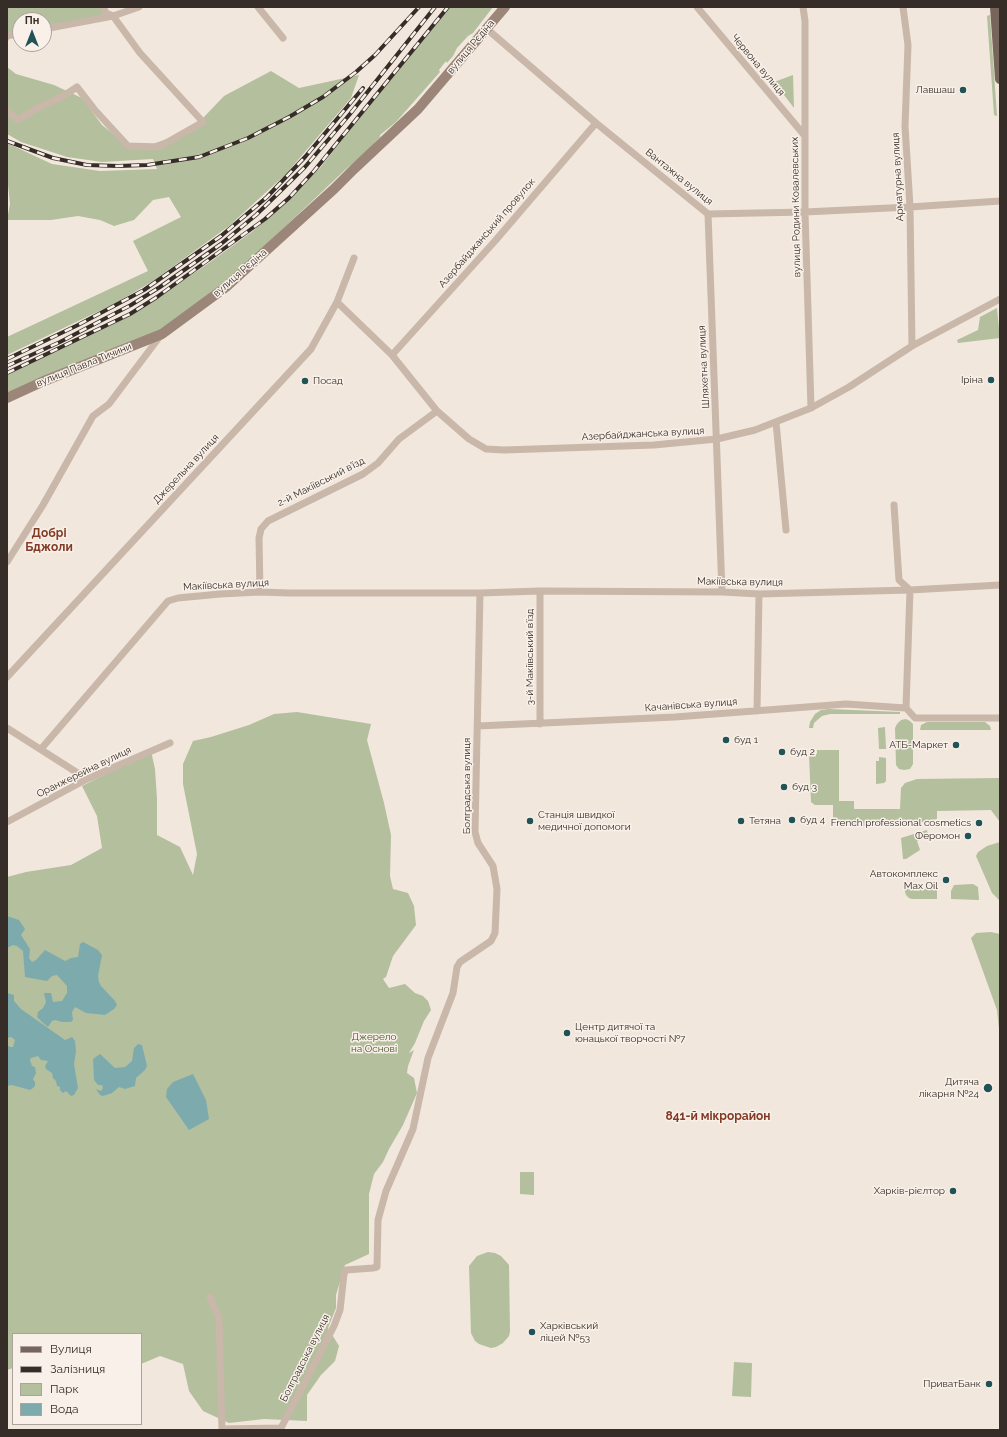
<!DOCTYPE html>
<meta charset="utf-8">
<style>
body{margin:0}
#map{position:relative;width:1007px;height:1437px;overflow:hidden;background:#f1e7dc;font-family:Raleway,sans-serif}
canvas{display:block}
.frame{position:absolute;inset:0;border:8px solid #362d28;pointer-events:none}
.legend{position:absolute;left:12px;top:1333px;width:130px;height:92px;box-sizing:border-box;background:#f9f1e9;border:1px solid #aba39c;margin:0;padding:5px 7px;list-style:none;font-size:12px;color:#362d28}
.legend li{display:flex;align-items:center;gap:8px;height:20px}
.legend b{width:20px;border:1px solid #aba39c}
.north{position:absolute;left:12px;top:12px;width:40px;height:40px;box-sizing:border-box;background:#f9f1e9;border:1px solid #aba39c;border-radius:50%;rotate:0deg;font-size:11px;font-weight:700;line-height:16px;text-align:center;color:#362d28}
.north::after{content:'';display:block;margin:auto;width:14px;height:18px;background:#205256;clip-path:polygon(50% 0,100% 100%,50% 72%,0 100%)}
</style>
<div id="map">
<canvas width="1007" height="1437"></canvas>
<div class="frame"></div>
<ul class="legend">
<li><b style="height:5px;background:#77645a"></b>Вулиця</li>
<li><b style="height:5px;background:#362d28"></b>Залізниця</li>
<li><b style="height:11px;background:#b4bf9d"></b>Парк</li>
<li><b style="height:11px;background:#7dabad"></b>Вода</li>
</ul>
<div class="north">Пн</div>
</div>
<script>
const ctx = document.querySelector('canvas').getContext('2d');
ctx.lineJoin = 'round';
function fill(path, color) {
  ctx.fillStyle = color;
  ctx.fill(path, 'evenodd');
}
function toPath(rows) {
  const path = new Path2D();
  for (const r of rows) {
    path.moveTo(r[0], r[1]);
    for (let i = 2; i < r.length; i += 2) path.lineTo(r[i], r[i + 1]);
  }
  return path;
}
function strokePath(path, color, width, dash) {
  ctx.strokeStyle = color;
  ctx.lineWidth = width;
  ctx.lineCap = dash ? 'butt' : 'round';
  ctx.setLineDash(dash || []);
  ctx.stroke(path);
}
function drawText(font, color, halo, rows, align = 'center') {
  ctx.font = font + ' Raleway,sans-serif';
  ctx.lineWidth = 3;
  ctx.setLineDash([]);
  ctx.textBaseline = 'middle';
  ctx.strokeStyle = halo;
  ctx.fillStyle = color;
  for (const [text, x, y, turn = 0] of rows) {
    ctx.save();
    ctx.translate(x, y);
    ctx.rotate((+turn || 0) * Math.PI / 180);
    ctx.textAlign = isNaN(turn) ? turn : align;
    if (halo) ctx.strokeText(text, 0, 0);
    ctx.fillText(text, 0, 0);
    ctx.restore();
  }
}
fill(toPath([
 [7,7,107,7,103,18,44,29,44,20,20,20,20,33,10,35,7,45],
 [446,7,493,7,473,33,468,36,457,48,453,56,447,63,446,61,439,70,440,72,396,122,380,135,380,137,367,151,346,169,250,260,211,293,161,331,7,398,7,375,132,314,206,265,253,231,320,168],
 [990,15,997,116,994,115,987,16],
 [7,67,16,74,54,85,82,98,102,125,128,146,147,146,184,133,203,122,204,117,224,96,271,71,299,88,359,75,351,98,286,174,229,226,153,281,116,303,7,355,7,337,148,271,133,241,181,217,169,197,153,200,134,220,114,226,100,220,78,216,51,220,7,220,10,204,7,175,7,143,52,164,100,171,157,169,153,159,102,162,67,157,21,142,7,134],
 [793,75,794,108,774,82],
 [997,308,1000,338,958,343,957,340,978,330,980,317],
 [829,709,900,712,900,714,830,714,822,716,814,723,813,728,809,728,810,722,815,714,821,710],
 [297,712,371,724,367,740,384,803,391,835,390,876,393,889,408,893,414,906,416,925,393,956,386,977,383,979,389,988,405,984,415,993,423,996,428,1001,431,1010,424,1021,415,1043,409,1053,414,1050,408,1066,407,1073,414,1078,417,1093,403,1125,389,1149,383,1162,374,1174,369,1194,369,1254,345,1265,336,1295,336,1308,328,1328,339,1346,335,1361,321,1375,307,1395,307,1421,264,1419,229,1423,203,1411,189,1391,183,1364,160,1356,141,1364,141,1334,13,1334,13,1368,7,1370,7,877,26,872,71,865,102,848,97,816,82,786,151,751,155,769,157,799,157,835,180,847,193,875,197,854,183,784,183,764,193,741,211,737,249,725,274,714],
 [906,719,910,721,913,724,913,764,910,769,904,770,899,769,896,765,895,728,897,724,901,720],
 [927,722,985,722,990,726,991,730,920,730,921,725],
 [885,727,886,749,879,749,878,728],
 [817,750,839,750,839,801,854,801,854,809,900,809,901,788,905,783,917,779,1000,778,1000,822,991,810,937,811,937,819,902,826,837,826,833,822,833,805,815,805,811,802,809,754,817,754],
 [879,757,886,758,886,781,884,783,876,784,876,761,879,761],
 [927,830,928,837,917,841,920,850,906,859,903,859,901,838],
 [1000,842,1000,901,992,893,976,856,978,852,987,846],
 [973,884,978,887,979,900,951,899,951,891,954,885],
 [903,885,912,885,915,889,937,889,937,899,912,899,909,898,906,895],
 [991,932,1000,934,1000,1038,997,1010,971,938,976,933],
 [520,1172,534,1172,534,1195,520,1194],
 [488,1252,495,1253,501,1256,509,1265,510,1331,509,1336,503,1343,496,1347,491,1348,479,1344,475,1341,471,1333,469,1266,477,1256],
 [734,1362,752,1363,751,1397,732,1396]
]), '#b4bf9d');
fill(toPath([
 [7,916,19,920,25,929,21,935,30,949,29,958,32,962,36,960,45,950,65,961,71,958,78,957,80,944,83,942,98,950,102,955,98,976,99,982,101,986,115,1001,117,1005,114,1009,105,1015,86,1013,75,1007,72,1012,73,1020,71,1022,62,1022,55,1020,52,1021,48,1027,42,1022,37,1017,38,1012,43,1008,46,1002,44,993,51,993,53,1002,62,1001,67,993,67,986,57,975,52,976,47,981,25,977,23,951,17,946,13,945,7,948],
 [7,993,14,995,14,1001,21,1009,65,1040,72,1037,75,1041,76,1051,74,1064,78,1088,74,1095,71,1096,66,1091,63,1093,60,1090,60,1087,57,1086,56,1081,53,1078,52,1073,46,1069,45,1066,48,1061,41,1060,38,1056,31,1058,30,1060,32,1066,35,1067,36,1073,33,1079,35,1082,35,1086,33,1088,30,1090,12,1085,7,1086,7,1045,10,1047,13,1047,15,1040,11,1037,7,1038],
 [138,1044,142,1045,143,1049,147,1066,145,1070,136,1078,135,1086,125,1089,119,1087,112,1093,103,1096,100,1095,96,1089,101,1091,103,1088,102,1085,98,1085,94,1080,93,1059,100,1054,115,1068,125,1067,132,1061,134,1048],
 [193,1074,206,1100,209,1119,189,1130,166,1097,167,1089,173,1082]
]), '#7dabad');
strokePath(toPath([
 [258,7,283,38],
 [697,7,805,136],
 [803,7,805,21,805,212,811,408],
 [903,7,908,45,905,126,910,207,912,346],
 [44,29,113,16,139,7],
 [487,29,596,123,708,214,805,212,910,207,1000,201],
 [7,36,20,33],
 [7,111,18,120,36,109,65,95,77,87,94,109,128,146,159,147,203,122,140,53,113,16,106,13,103,7],
 [708,214,722,592],
 [337,302,392,355,437,411,469,439,486,449,504,450,654,445,717,439,755,430,811,408,849,387,912,346,1000,299],
 [392,355,495,241,596,123],
 [776,422,786,530],
 [7,562,43,505,93,416,109,404,161,335],
 [260,592,259,538,261,529,268,521,363,474,378,463,399,439,437,411],
 [7,677,311,349,337,302,354,258],
 [906,708,915,718,1000,718],
 [757,711,759,594],
 [540,724,540,591],
 [478,726,675,717,846,704,906,708,910,590,899,580,894,505],
 [7,728,87,779],
 [41,749,168,601,178,598,220,594,260,592,289,593,480,593,540,591,722,592,759,594,910,590,1000,585],
 [7,822,87,779,170,743],
 [210,1297,219,1318,222,1430],
 [222,1429,281,1428,334,1326,340,1310,344,1274,346,1270,373,1268,377,1267,378,1220,386,1191,413,1129,428,1058,453,993,457,967,460,962,491,941,495,933,497,889,493,866,478,843,475,832,480,593]
]), '#c9b7a9', 7);
strokePath(toPath([
 [7,398,44,381,162,334,226,287,334,189,354,169,418,109,505,7]
]), '#9c867a', 10);
strokePath(toPath([
 [995,7,1000,79]
]), '#77645a', 10);
const rail = toPath([
 [7,141,53,158,87,165,118,166,147,165,199,157,248,138,289,117,323,97,356,72,375,55,419,7],
 [7,359,78,325,144,290,221,236,267,197,305,157,363,88],
 [7,366,60,342,131,305,160,287,221,244,256,215,305,167,350,114,435,7],
 [7,373,130,314,157,297,265,219,289,198,314,171,448,7]
]);
strokePath(rail, '#362d28', 4);
strokePath(rail, '#f9f1e9', 2.5, [8]);
for (const [x, y, r, color] of [
 [963,90,4,"#205256"],
 [991,380,4,"#205256"],
 [305,381,4,"#205256"],
 [726,740,4,"#205256"],
 [956,745,4,"#205256"],
 [782,752,4,"#205256"],
 [784,787,4,"#205256"],
 [792,820,4,"#205256"],
 [530,821,4,"#205256"],
 [741,821,4,"#205256"],
 [979,823,4,"#205256"],
 [968,836,4,"#205256"],
 [946,880,4,"#205256"],
 [567,1033,4,"#205256"],
 [988,1088,5,"#205256"],
 [953,1191,4,"#205256"],
 [532,1332,4,"#205256"],
 [989,1384,4,"#205256"]
]) {
  const dot = new Path2D();
  dot.arc(x, y, r, 0, 2 * Math.PI);
  ctx.fillStyle = color;
  ctx.fill(dot);
  strokePath(dot, '#f9f1e9', 1.5);
}
drawText('10px', '#362d28', '#f9f1e9', [
 ["вулиця Рєдіна",471,47,-50],
 ["Червона вулиця",758,65,50],
 ["Вантажна вулиця",679,177,39],
 ["Арматурна вулиця",898,177,-93],
 ["вулиця Родини Ковалевських",796,207,-91],
 ["Азербайджанський провулок",487,233,-49],
 ["вулиця Рєдіна",240,273,-41],
 ["вулиця Павла Тичини",84,365,-22],
 ["Шляхетна вулиця",704,367,-93],
 ["Азербайджанська вулиця",643,434,-3],
 ["Джерельна вулиця",186,469,-47],
 ["2-й Макіївський в’їзд",321,482,-27],
 ["Макіївська вулиця",740,582,1],
 ["Макіївська вулиця",226,585,-3],
 ["3-й Макіївський в’їзд",530,657,-90],
 ["Качанівська вулиця",691,705,-4],
 ["Оранжерейна вулиця",84,772,-26],
 ["Болградська вулиця",467,786,-90],
 ["Болградська вулиця",305,1358,-63]
]);
drawText('10px', '#362d28', '#f9f1e9', [
 ["Лавшаш",955,90],
 ["Іріна",983,380],
 ["Посад",313,381,"left"],
 ["буд 1",734,740,"left"],
 ["АТБ-Маркет",948,745],
 ["буд 2",790,752,"left"],
 ["буд 3",792,787,"left"],
 ["Станція швидкої",538,815,"left"],
 ["медичної допомоги",538,827,"left"],
 ["буд 4",800,820,"left"],
 ["Тетяна",749,821,"left"],
 ["French professional cosmetics",971,823],
 ["Феромон",960,836],
 ["Автокомплекс",938,874],
 ["Max Oil",938,886],
 ["Центр дитячої та",575,1027,"left"],
 ["юнацької творчості №7",575,1039,"left"],
 ["Дитяча",979,1082],
 ["лікарня №24",979,1094],
 ["Харків-рієлтор",945,1191],
 ["Харківський",540,1326,"left"],
 ["ліцей №53",540,1338,"left"],
 ["ПриватБанк",981,1384]
], 'right');
drawText('10px', '#45532d', '#f9f1e9', [
 ["Джерело",374,1037],
 ["на Основі",374,1049]
]);
drawText('bold 12px', '#823b25', '#f9f1e9', [
 ["Добрі",49,533],
 ["Бджоли",49,547],
 ["841-й мікрорайон",718,1116]
]);
</script>
